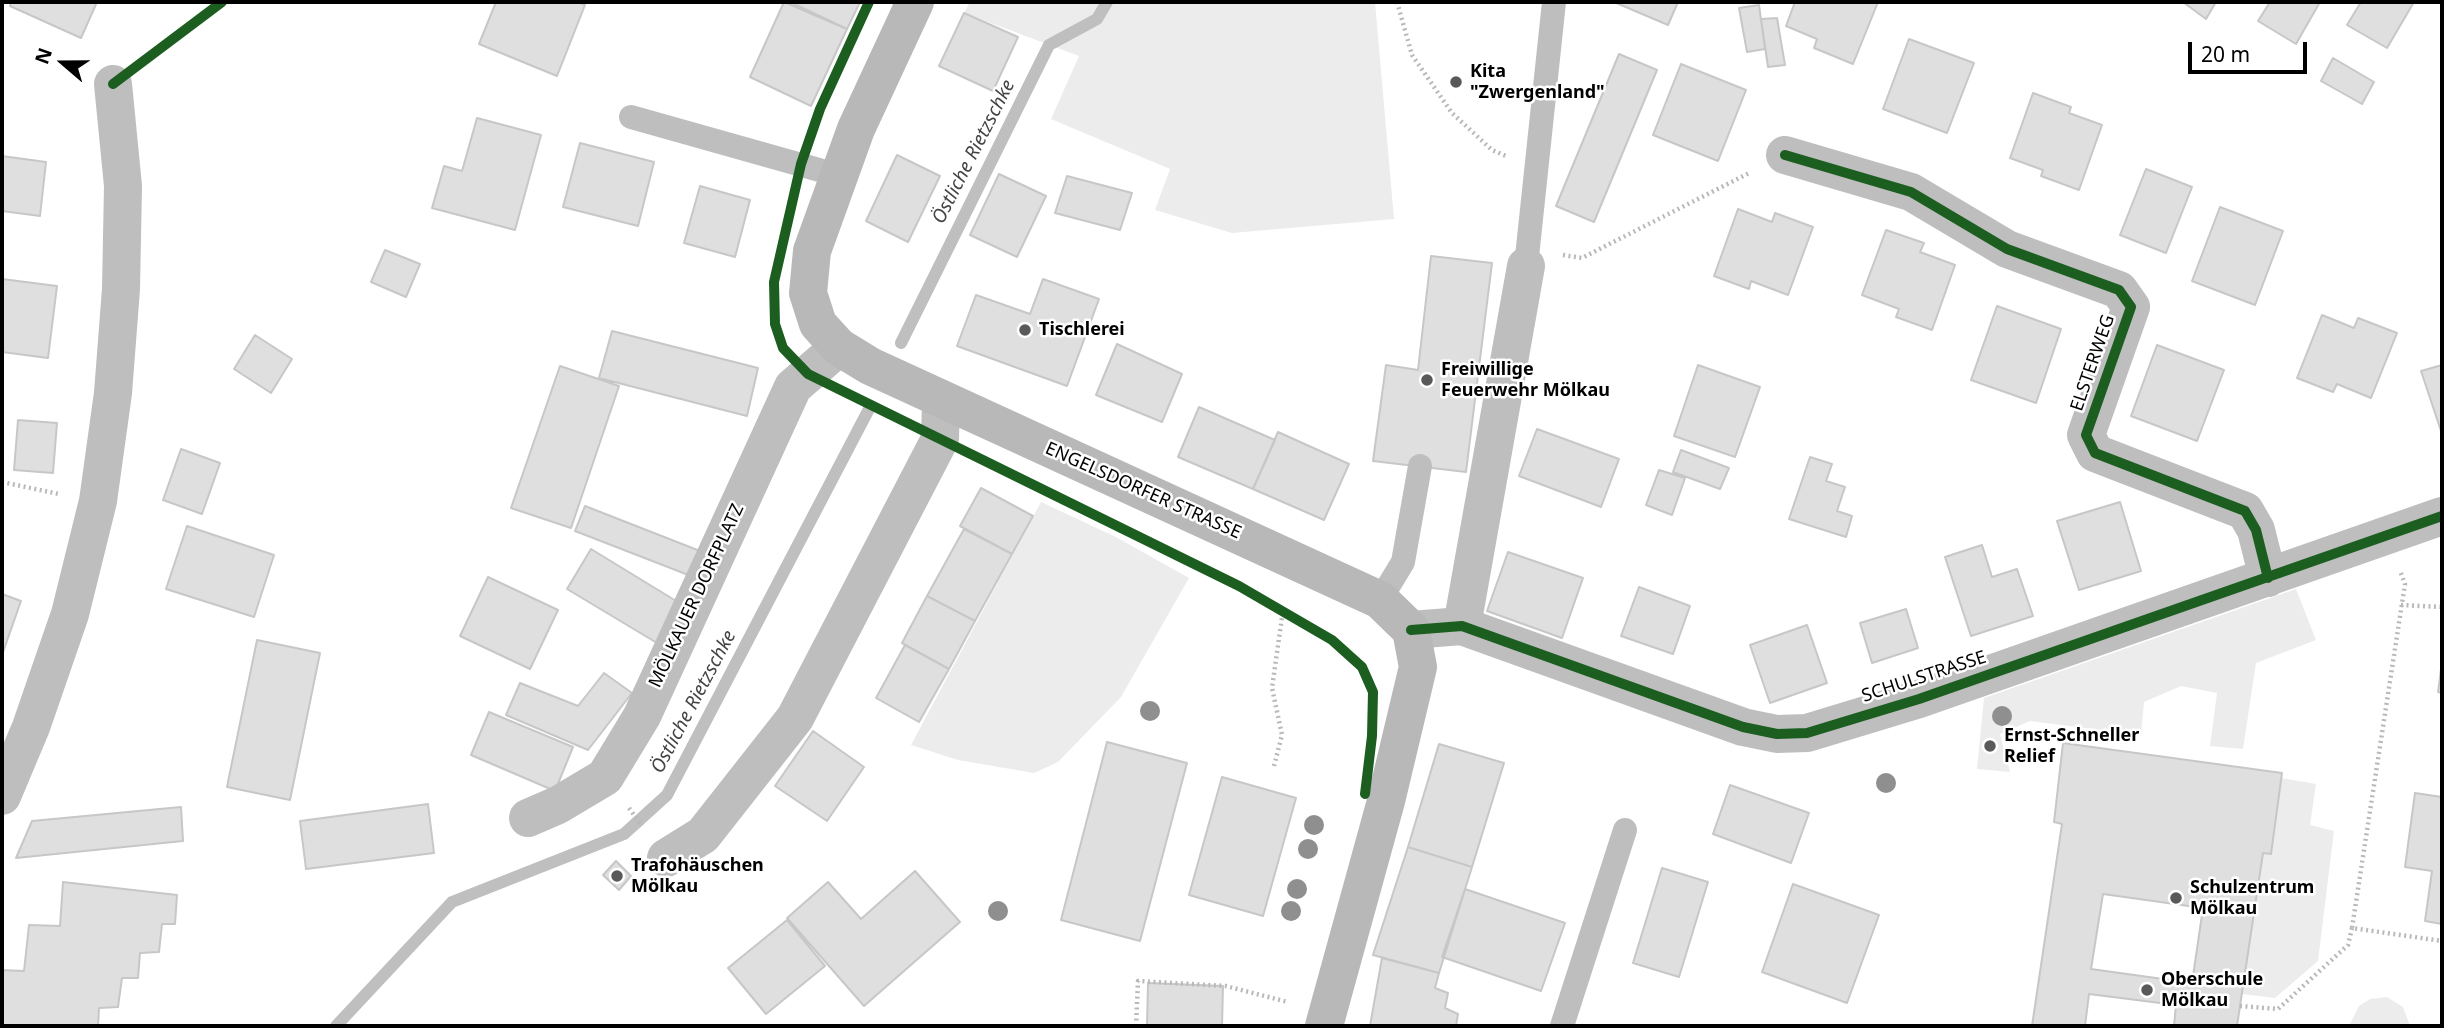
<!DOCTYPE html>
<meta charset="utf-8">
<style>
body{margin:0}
#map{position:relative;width:2444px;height:1028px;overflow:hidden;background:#fff;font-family:"Noto Sans",sans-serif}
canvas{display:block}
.frame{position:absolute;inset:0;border:4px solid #000;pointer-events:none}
.north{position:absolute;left:28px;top:28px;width:70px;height:70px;-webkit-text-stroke:5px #fff;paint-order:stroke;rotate:290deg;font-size:19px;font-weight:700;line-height:28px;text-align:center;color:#000}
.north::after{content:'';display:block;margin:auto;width:24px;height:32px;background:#000;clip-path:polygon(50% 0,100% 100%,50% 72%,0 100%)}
.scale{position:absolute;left:2188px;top:42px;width:119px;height:32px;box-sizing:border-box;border:4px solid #000;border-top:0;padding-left:9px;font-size:21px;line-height:24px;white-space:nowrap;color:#000;-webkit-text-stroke:5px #fff;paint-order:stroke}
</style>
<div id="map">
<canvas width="2444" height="1028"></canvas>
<div class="frame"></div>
<div class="north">N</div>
<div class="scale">20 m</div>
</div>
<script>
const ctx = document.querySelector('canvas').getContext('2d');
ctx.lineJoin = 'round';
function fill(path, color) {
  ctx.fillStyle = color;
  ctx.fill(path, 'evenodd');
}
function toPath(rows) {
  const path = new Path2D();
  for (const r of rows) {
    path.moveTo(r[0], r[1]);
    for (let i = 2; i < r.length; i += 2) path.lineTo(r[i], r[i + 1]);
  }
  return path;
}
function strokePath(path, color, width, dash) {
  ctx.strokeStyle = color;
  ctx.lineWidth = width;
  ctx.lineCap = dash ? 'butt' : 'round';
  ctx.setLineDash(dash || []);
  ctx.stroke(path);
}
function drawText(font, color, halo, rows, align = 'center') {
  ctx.font = font + ' "Noto Sans",sans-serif';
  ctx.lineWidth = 5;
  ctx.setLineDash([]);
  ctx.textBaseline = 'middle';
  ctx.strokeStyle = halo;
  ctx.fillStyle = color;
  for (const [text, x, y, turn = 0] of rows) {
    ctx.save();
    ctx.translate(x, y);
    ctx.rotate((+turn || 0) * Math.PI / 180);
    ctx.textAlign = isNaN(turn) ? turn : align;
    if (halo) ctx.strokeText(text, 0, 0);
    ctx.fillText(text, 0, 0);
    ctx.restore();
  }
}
fill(toPath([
 [970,2,1375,2,1394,219,1232,233,1155,210,1170,169,1051,119,1079,56,964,13],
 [1041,502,1116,537,1189,578,1121,697,1058,762,1034,773,958,760,911,745],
 [2296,589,2316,640,2256,663,2243,749,2210,746,2217,693,2181,686,2144,702,2141,735,2030,721,2000,734,2010,772,1977,769,1984,698],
 [2281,778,2316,784,2310,825,2334,831,2318,961,2275,998,2242,994,2263,853,2271,854],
 [2387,997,2403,1007,2410,1026,2349,1026,2359,1006,2370,999]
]), '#ececec');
strokePath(toPath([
 [901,343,1049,45,1097,19,1107,2],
 [336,1026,452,902,624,834,667,795,869,409]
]), '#bfbfbf', 12);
const building = toPath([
 [11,2,97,2,81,38,10,6,11,2],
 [496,2,578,2,585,5,557,76,479,44,496,2],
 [784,2,847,29,811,106,750,77,784,2],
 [790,2,860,2,847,29,790,2],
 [1614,2,1678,2,1668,25,1614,2],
 [1795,2,1878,2,1853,64,1814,48,1817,39,1786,26,1795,2],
 [2183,2,2216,2,2206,19,2183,2],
 [2270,2,2320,2,2296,44,2258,21,2270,2],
 [2361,2,2414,2,2387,48,2347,25,2361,2],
 [1759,5,1765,49,1747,52,1739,8,1759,5],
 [964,13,1018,37,993,91,939,66,964,13],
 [1777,18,1785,65,1768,67,1761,19,1777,18],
 [1909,39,1974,63,1947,133,1883,109,1909,39],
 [1619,54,1657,70,1594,222,1556,206,1619,54],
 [2333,58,2374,82,2362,104,2321,81,2333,58],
 [1681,64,1746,90,1718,161,1653,135,1681,64],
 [2033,93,2071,107,2069,113,2102,125,2079,190,2041,176,2043,170,2010,158,2033,93],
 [477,118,541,135,515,230,432,208,444,166,462,171,477,118],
 [580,143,654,162,638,226,563,207,580,143],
 [897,155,940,176,908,242,866,221,897,155],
 [2,156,46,162,40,216,2,211,2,156],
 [2146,169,2192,187,2166,253,2120,235,2146,169],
 [999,174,1046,196,1017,257,970,235,999,174],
 [1067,176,1132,193,1120,230,1055,213,1067,176],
 [700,186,750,200,735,257,684,243,700,186],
 [2220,207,2283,231,2255,305,2192,281,2220,207],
 [1738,209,1772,222,1775,213,1813,227,1788,295,1751,281,1749,289,1714,276,1738,209],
 [1886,230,1924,243,1920,252,1955,265,1932,330,1896,317,1899,309,1862,295,1886,230],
 [385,250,420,264,406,297,371,282,385,250],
 [1431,256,1492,263,1466,472,1373,461,1386,365,1418,370,1431,256],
 [2,279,57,286,48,358,2,352,2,279],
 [1043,279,1099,299,1067,386,957,346,976,295,1030,314,1043,279],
 [1997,306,2061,329,2036,403,1971,380,1997,306],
 [2322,315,2354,328,2358,318,2397,333,2371,398,2337,384,2333,392,2297,378,2322,315],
 [612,331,758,368,747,416,599,378,612,331],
 [255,335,292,359,271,393,234,369,255,335],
 [1117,344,1182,374,1162,422,1096,395,1117,344],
 [2157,345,2224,370,2197,441,2131,416,2157,345],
 [1698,365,1760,387,1735,457,1674,436,1698,365],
 [2442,365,2442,434,2421,371,2442,365],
 [560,366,619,386,571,528,511,508,560,366],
 [1199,407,1275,440,1253,489,1178,457,1199,407],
 [18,420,57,423,53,473,14,470,18,420],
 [1537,429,1619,459,1601,507,1519,476,1537,429],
 [1278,432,1349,464,1324,520,1253,489,1278,432],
 [181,449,220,463,202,514,163,500,181,449],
 [1681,450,1729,468,1720,489,1673,472,1681,450],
 [1810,457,1832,464,1826,481,1845,487,1837,511,1852,516,1846,537,1789,519,1810,457],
 [1659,470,1685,478,1672,515,1646,505,1659,470],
 [981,488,1033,516,1012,554,960,526,981,488],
 [2120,502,2141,571,2079,590,2057,521,2120,502],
 [585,506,700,551,691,576,575,531,585,506],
 [187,526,274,555,254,617,166,589,187,526],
 [964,529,1012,554,975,621,927,596,964,529],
 [1982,545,1992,577,2017,569,2033,616,1971,636,1945,557,1982,545],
 [591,549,681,604,657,643,567,589,591,549],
 [1508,552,1583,578,1562,638,1487,611,1508,552],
 [488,577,558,610,530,669,460,636,488,577],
 [1639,587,1690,606,1673,654,1621,636,1639,587],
 [2,594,21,601,2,655,2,594],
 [927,596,975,621,949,669,902,643,927,596],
 [1906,609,1918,648,1872,663,1860,623,1906,609],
 [1807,625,1827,683,1770,703,1750,645,1807,625],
 [257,640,320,653,290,800,227,787,257,640],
 [905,645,949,669,919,722,876,698,905,645],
 [2442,662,2442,693,2438,692,2442,662],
 [604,673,632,693,588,750,506,715,520,683,578,706,604,673],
 [489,712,573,747,555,791,471,755,489,712],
 [813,731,864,767,827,821,775,786,813,731],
 [1107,742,1187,763,1140,941,1061,920,1107,742],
 [2063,743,2282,773,2271,854,2263,853,2237,1026,2174,1026,2176,1005,2089,994,2085,1026,2032,1026,2062,824,2054,822,2063,743],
 [2103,894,2203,908,2192,983,2091,969,2103,894],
 [1439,744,1504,763,1472,867,1408,847,1439,744],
 [1222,777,1296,798,1263,916,1189,895,1222,777],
 [1730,785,1809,813,1791,863,1713,834,1730,785],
 [2415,793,2442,797,2442,924,2425,921,2432,871,2405,867,2415,793],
 [428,804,434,853,306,869,300,821,428,804],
 [181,807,183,841,16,858,32,821,181,807],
 [1408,847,1472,867,1439,973,1373,955,1408,847],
 [616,861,631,876,619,890,603,875,616,861],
 [1662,868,1708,882,1679,977,1633,963,1662,868],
 [915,871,960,922,864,1006,787,918,828,882,861,919,915,871],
 [63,882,177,895,175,924,162,924,159,952,140,953,138,978,122,978,118,1007,99,1008,98,1026,2,1026,2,970,24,971,29,925,60,926,63,882],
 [1793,884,1879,915,1847,1003,1762,972,1793,884],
 [1465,889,1565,923,1541,991,1442,957,1465,889],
 [787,920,825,966,766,1014,728,968,787,920],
 [1382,958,1439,973,1435,988,1448,993,1445,1008,1458,1014,1456,1026,1370,1026,1382,958],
 [1148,983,1223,986,1222,1026,1147,1026,1148,983]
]);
fill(building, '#dfdfdf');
strokePath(building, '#c7c7c7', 2);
strokePath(toPath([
 [1397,2,1412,55,1452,113,1492,150,1506,156],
 [1563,255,1582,258,1751,172],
 [2,482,59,494],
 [2401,573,2405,584,2352,928,2442,941],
 [2401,605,2442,607],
 [1274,766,1282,735,1272,688,1283,610],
 [629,808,642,826],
 [2240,1006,2278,1009,2348,945,2352,928],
 [1136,1026,1138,981,1226,986,1288,1002]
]), '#b9b9b9', 4.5, [2, 3.5]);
strokePath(toPath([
 [631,117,837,175],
 [1526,266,1554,2],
 [1380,600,1403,562,1420,466],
 [1562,1026,1625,830]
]), '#bebebe', 24);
strokePath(toPath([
 [1785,155,1911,192,2007,249,2119,290,2131,307,2086,435,2095,453,2245,511,2256,530,2268,578],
 [1462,626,1526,266],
 [1411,630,1462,626,1743,727,1777,734,1807,733,1919,699,2442,516],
 [2,796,31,727,70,614,98,501,113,393,121,289,123,186,113,84],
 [528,818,558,805,605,777,642,716,793,387,839,347],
 [666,858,703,835,795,718,940,439,941,401]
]), '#bebebe', 38);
strokePath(toPath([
 [915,2,856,129,812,251,808,293,818,324,839,347,870,366,1380,600,1411,630,1418,667,1386,801,1324,1026]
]), '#b8b8b8', 38);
strokePath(toPath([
 [869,2,820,109,801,164,774,282,775,324,783,348,808,374,1239,586,1332,640,1362,667,1373,692,1372,736,1365,794],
 [113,84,222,2],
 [1785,155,1911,192,2007,249,2119,290,2131,307,2086,435,2095,453,2245,511,2256,530,2268,578],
 [1411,630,1462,626,1743,727,1777,734,1807,733,1919,699,2442,516]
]), '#1b5e20', 10);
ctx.fillStyle = '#8f8f8f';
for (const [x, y] of [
 [1150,711],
 [2002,716],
 [1886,783],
 [1314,825],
 [1308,849],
 [1297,889],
 [998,911],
 [1291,911]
]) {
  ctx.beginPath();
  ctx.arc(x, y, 10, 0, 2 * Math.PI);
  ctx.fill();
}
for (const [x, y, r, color] of [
 [1456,82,7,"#595959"],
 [1025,330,7,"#595959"],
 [1427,380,7,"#595959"],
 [1990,746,7,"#595959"],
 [617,876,7,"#595959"],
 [2176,898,7,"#595959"],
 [2147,990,7,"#595959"]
]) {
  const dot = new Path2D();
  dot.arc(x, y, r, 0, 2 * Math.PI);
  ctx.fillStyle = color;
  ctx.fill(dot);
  strokePath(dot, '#fff', 2.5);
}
drawText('bold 18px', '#000', '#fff', [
 ["Kita",1470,72],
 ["\"Zwergenland\"",1470,93],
 ["Tischlerei",1039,330],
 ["Freiwillige",1441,370],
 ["Feuerwehr Mölkau",1441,391],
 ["Ernst-Schneller",2004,736],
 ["Relief",2004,757],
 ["Trafohäuschen",631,866],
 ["Mölkau",631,887],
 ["Schulzentrum",2190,888],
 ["Mölkau",2190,909],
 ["Oberschule",2161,980],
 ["Mölkau",2161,1001]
], 'left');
drawText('18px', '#000', '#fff', [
 ["ELSTERWEG",2093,363,-71],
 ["ENGELSDORFER STRASSE",1143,491,24],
 ["MÖLKAUER DORFPLATZ",697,596,-65],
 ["SCHULSTRASSE",1924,677,-18]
]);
drawText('italic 19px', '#444', '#fff', [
 ["Östliche Rietzschke",974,152,-63],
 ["Östliche Rietzschke",694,702,-62]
]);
</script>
